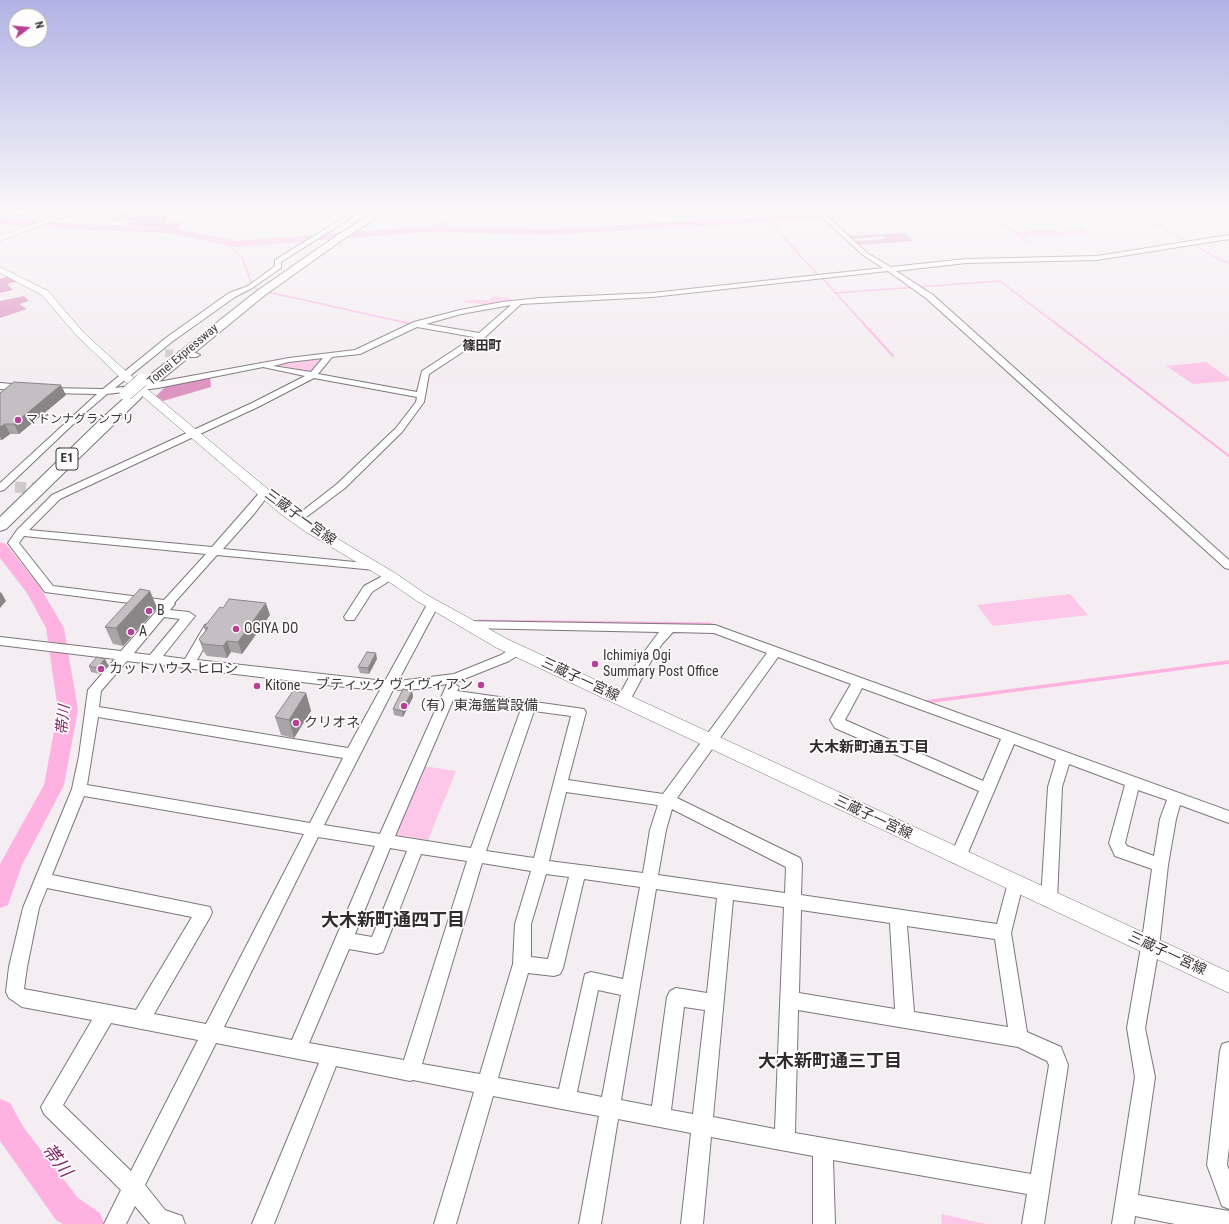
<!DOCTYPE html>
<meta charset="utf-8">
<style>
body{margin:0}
#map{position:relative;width:1229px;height:1224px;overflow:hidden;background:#f4edf1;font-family:"Roboto Condensed",sans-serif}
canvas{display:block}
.north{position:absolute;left:8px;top:8px;width:40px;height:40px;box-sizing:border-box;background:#fffcfd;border:1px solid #b0adae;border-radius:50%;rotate:74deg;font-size:11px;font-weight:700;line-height:16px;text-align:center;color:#393738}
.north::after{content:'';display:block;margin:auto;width:14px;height:18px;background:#b84095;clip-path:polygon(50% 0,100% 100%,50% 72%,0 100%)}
</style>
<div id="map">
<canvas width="1229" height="1224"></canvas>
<div class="north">N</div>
</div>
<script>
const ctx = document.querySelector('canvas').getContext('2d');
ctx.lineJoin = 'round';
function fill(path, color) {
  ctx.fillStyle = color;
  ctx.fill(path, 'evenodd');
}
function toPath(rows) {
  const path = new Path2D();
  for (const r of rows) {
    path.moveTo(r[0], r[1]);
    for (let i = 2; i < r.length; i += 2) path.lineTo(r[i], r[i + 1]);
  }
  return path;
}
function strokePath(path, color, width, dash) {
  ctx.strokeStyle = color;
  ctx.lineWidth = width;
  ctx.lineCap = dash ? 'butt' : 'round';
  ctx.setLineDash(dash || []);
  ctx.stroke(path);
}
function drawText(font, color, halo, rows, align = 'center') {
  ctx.font = font + ' "Roboto Condensed","Noto Sans JP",sans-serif';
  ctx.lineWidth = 3.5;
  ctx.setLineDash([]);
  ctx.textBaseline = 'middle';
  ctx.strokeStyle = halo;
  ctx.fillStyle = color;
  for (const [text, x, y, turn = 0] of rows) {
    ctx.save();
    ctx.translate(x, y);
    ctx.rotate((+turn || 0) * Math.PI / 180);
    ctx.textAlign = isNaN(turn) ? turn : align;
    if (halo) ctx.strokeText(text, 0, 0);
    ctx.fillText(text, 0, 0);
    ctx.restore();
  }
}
fill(toPath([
 [1081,228,1092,234,1023,237,1014,232,1052,229,1063,233,1070,232,1064,229],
 [492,296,510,298,512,302,487,305,464,302,466,300,490,300],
 [322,358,312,372,277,368,281,363],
 [1206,362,1229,378,1229,381,1193,384,1166,366],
 [1070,594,1088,615,993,626,977,605],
 [423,766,456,771,428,840,393,834],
 [941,1214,986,1224,942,1224]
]), '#fcc7e8');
fill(toPath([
 [130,213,128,217,169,215,165,224,181,223,178,229,127,226,130,220,111,221,115,214],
 [904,233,914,241,858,245,854,241,886,239,883,236,851,239,849,236],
 [9,276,19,281,7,284,13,290,0,293,0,279],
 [24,296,29,301,19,304,27,309,0,318,0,301],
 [210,376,211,387,163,401,156,396,168,384]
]), '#de95c4');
strokePath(toPath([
 [979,209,1031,243],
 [1127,209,1229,264],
 [769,221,818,275],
 [429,229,487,209],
 [225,243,242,257,253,287,259,290,407,323],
 [822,278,863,323],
 [835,293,1000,281,1055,323]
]), '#fdb2e1', 1.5);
strokePath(toPath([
 [403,322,410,324],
 [862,322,893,356],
 [1054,322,1229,456]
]), '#fdb2e1', 2);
strokePath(toPath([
 [479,621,709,624,715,626]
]), '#fdb2e1', 3);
strokePath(toPath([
 [925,702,1229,662]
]), '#fdb2e1', 3.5);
fill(toPath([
 [901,209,954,209,950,211,550,235,429,232,237,247,167,233,65,229,0,224,0,218,65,223,167,227,237,241,429,226,550,229,901,209],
 [0,542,6,544,40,587,64,628,78,710,64,785,22,865,8,905,0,908,0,864,44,785,58,710,46,628,27,593,0,558,0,542],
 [0,1099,10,1103,24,1128,78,1198,100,1213,104,1224,63,1224,56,1220,0,1141,0,1099]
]), '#fdb2e1');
strokePath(toPath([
 [165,353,190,355]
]), '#cfc9cc', 8, [8, 4.5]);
strokePath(toPath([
 [15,487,45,489]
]), '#cfc9cc', 11, [11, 5.5]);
const minor = toPath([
 [52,209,74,210,71,212,0,216,0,212,52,209],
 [357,209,365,209,281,262,281,268,252,288,235,297,173,341,115,388,158,382,289,358,355,350,414,322,460,310,502,302,540,298,652,293,883,268,863,255,813,209,820,209,867,253,891,267,966,259,1097,256,1229,235,1229,239,1097,260,966,263,896,271,933,295,1229,560,1229,569,1225,568,927,299,888,271,652,297,521,304,484,338,429,374,424,402,402,432,345,488,301,521,293,521,292,519,337,484,396,428,416,402,417,397,314,378,258,407,60,499,29,530,212,547,261,491,269,491,270,493,254,514,223,549,375,564,381,567,375,570,217,555,174,603,175,604,170,610,189,612,195,616,163,656,185,659,205,625,209,624,215,628,197,660,385,681,429,601,437,601,439,604,398,681,454,674,501,655,512,648,520,648,522,651,520,654,509,661,454,683,459,687,457,691,584,709,586,712,568,780,663,794,767,653,714,633,673,632,662,644,650,663,628,704,623,706,618,704,616,701,639,659,659,632,467,628,463,627,461,624,463,621,715,625,1229,811,1229,823,1180,805,1176,819,1168,865,1159,947,1145,1028,1155,1077,1138,1195,1229,1211,1229,1224,1175,1224,1135,1216,1134,1224,1112,1224,1135,1077,1127,1028,1141,947,1152,869,1115,856,1109,843,1125,785,1069,764,1062,787,1057,900,1055,905,1049,907,1043,905,1041,900,1048,787,1056,760,1014,744,964,862,958,864,952,862,950,857,979,791,835,728,830,720,851,684,778,657,677,798,800,858,802,863,801,895,997,924,1009,879,1015,877,1021,879,1023,884,1011,933,1027,1032,1061,1047,1068,1065,1044,1224,1022,1224,1027,1194,833,1160,835,1224,813,1224,813,1156,711,1137,703,1224,681,1224,691,1133,618,1119,601,1224,579,1224,599,1116,493,1096,456,1224,434,1224,474,1092,413,1080,410,1081,336,1066,274,1224,252,1224,319,1063,216,1043,145,1185,165,1210,182,1216,185,1224,150,1224,135,1206,126,1224,104,1224,121,1190,44,1114,41,1107,92,1020,22,1007,9,998,6,992,9,967,23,908,72,789,79,756,88,690,115,659,0,645,0,637,121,651,160,607,45,592,8,543,17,530,52,495,252,403,305,376,263,367,158,388,107,394,86,412,4,490,0,491,0,483,97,394,49,393,45,390,46,388,103,389,167,337,229,293,248,286,275,266,275,260,357,209],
 [511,305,479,333,426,324,461,314,511,305],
 [417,327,474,337,422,371,417,392,318,374,332,357,360,354,417,327],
 [323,358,311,372,273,366,289,362,323,358],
 [24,536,206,554,164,600,53,586,19,543,24,536],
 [164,617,180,619,150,655,134,653,164,617],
 [127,661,335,686,380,690,348,748,99,707,101,691,127,661],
 [447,684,380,834,324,825,393,690,420,689,447,684],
 [862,688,1001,739,983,781,845,720,862,688],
 [453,700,521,709,471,848,395,836,453,700],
 [534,711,571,716,534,858,486,851,534,711],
 [98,717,343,758,310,823,87,785,98,717],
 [1138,790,1167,800,1160,819,1154,856,1127,846,1125,843,1138,790],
 [566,792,658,805,650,830,643,873,549,861,566,792],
 [84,796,304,834,206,1024,154,1014,210,917,212,912,210,907,52,875,84,796],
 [672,809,786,867,785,893,658,875,666,830,672,809],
 [318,837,375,846,292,1040,224,1027,318,837],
 [390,848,407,851,372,937,355,934,390,848],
 [421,854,467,861,404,1060,309,1043,349,949,377,954,383,952,421,854],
 [482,863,531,871,515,924,513,964,480,1074,422,1064,482,863],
 [546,874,569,877,548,959,531,957,531,924,546,874],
 [584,879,640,887,623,979,591,972,585,974,559,1089,498,1078,528,973,554,976,560,974,563,968,584,879],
 [47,888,192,917,136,1010,24,989,27,967,39,908,47,888],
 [656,889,717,898,707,993,676,988,670,991,667,997,652,1106,621,1100,656,889],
 [733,900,784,907,775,1129,713,1117,733,900],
 [801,910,890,923,895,1009,799,993,801,910],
 [907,926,995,939,1008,1027,914,1012,907,926],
 [598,990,621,995,602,1097,577,1092,598,990],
 [684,1007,705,1010,693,1114,671,1110,684,1007],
 [798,1010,1018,1047,1047,1061,1049,1065,1031,1174,795,1133,798,1010],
 [111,1023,198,1040,131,1171,63,1105,111,1023],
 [187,353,196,353,200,355,196,357,190,357,186,355,187,353],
 [0,383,25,385,29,388,25,391,0,389,0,383],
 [390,572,396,576,394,578,372,592,354,620,346,620,344,617,364,586,390,572],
 [1229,1042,1229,1147,1227,1165,1229,1170,1229,1209,1222,1206,1207,1165,1220,1051,1222,1044,1229,1042]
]);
const major = toPath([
 [73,209,84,209,0,241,0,236,73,209],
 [0,267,48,291,83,332,129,374,292,509,316,526,395,573,427,595,509,640,1229,972,1229,993,497,648,417,601,385,579,306,532,282,515,121,378,77,336,42,295,0,273,0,267]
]);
const highway = toPath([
 [380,209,391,209,345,238,265,295,155,385,145,385,144,382,145,379,257,291,339,234,380,209],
 [136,391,141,392,143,395,141,398,6,529,0,531,0,517,100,420,131,392,136,391]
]);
strokePath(minor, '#7d777b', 2);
strokePath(major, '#7d777b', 1);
strokePath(highway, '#7d777b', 2);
fill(minor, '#fff');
fill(major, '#fff');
fill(highway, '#fff');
const highwayBridge = toPath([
 [126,394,142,380]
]);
strokePath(highwayBridge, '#7d777b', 14, []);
strokePath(highwayBridge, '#fff', 13);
fill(toPath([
 [0,393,66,395,19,434,10,434,2,440,0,440],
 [150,591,157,608,123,646,113,644,105,627],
 [270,615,242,654,231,652,227,658,207,656,203,651,199,639,205,631,204,627],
 [105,659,108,665,100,674,91,672,89,666],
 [377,659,369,674,360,673,358,667],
 [412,691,413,697,403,717,394,715,393,709],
 [306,693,311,711,294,738,281,735,275,717]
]), '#a9a4a8');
fill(toPath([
 [61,385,66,395,19,434,14,424],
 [5,424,10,434,2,440,0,436,0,427],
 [150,591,157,608,123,646,116,628],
 [1,592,6,601,0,608,0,593],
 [266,603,270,615,242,654,238,642],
 [227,641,231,652,227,658,223,646],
 [376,653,377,659,369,674,368,668],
 [105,659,108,665,100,674,97,668],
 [412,691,413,697,403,717,402,711],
 [306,693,311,711,294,738,289,720]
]), '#8a8688');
const building = toPath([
 [14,382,61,385,14,424,5,424,0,427,0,393,14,382],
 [140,589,150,591,116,628,105,627,113,618,140,589],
 [229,599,266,603,238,642,227,641,223,646,203,644,199,639,208,628,204,627,205,626,220,607,223,608,229,599],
 [367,652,376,653,368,668,358,667,367,652],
 [97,657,105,659,97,668,89,666,97,657],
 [403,689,412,691,402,711,393,709,403,689],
 [293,691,306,693,289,720,275,717,293,691]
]);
fill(building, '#c5bfc3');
strokePath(building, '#8a8688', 1);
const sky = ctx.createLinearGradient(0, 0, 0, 381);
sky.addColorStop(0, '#b0b3e5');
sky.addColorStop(0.55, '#faf7f9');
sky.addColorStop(1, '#faf7f900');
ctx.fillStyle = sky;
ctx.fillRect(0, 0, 1229, 381);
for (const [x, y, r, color] of [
 [18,420,4,"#b84095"],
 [149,611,4,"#b84095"],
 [236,629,4,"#b84095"],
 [131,632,4,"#b84095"],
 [595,664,4,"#b84095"],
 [101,669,4,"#b84095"],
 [481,685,4,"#b84095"],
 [257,686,4,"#b84095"],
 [404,706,4,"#b84095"],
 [296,723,4,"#b84095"]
]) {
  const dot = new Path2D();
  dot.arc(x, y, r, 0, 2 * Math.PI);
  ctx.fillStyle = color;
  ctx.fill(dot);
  strokePath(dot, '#fffcfd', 1.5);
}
drawText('12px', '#393738', '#fffcfd', [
 ["Tomei Expressway",183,355,-40]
]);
drawText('12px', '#393738', '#fffcfd', [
 ["マドンナグランプリ",26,420]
], 'left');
drawText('bold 13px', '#312c2f', '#fffcfd', [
 ["篠田町",482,347]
]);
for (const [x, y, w] of [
 [67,459,22]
]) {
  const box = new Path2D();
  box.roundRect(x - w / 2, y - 11, w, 22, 3);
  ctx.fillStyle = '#fffcfd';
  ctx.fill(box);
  strokePath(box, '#393738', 1);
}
drawText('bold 13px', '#393738', null, [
 ["E1",67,459]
]);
drawText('14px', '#393738', '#fffcfd', [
 ["三蔵子一宮線",300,518,36],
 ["三蔵子一宮線",580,680,25],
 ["三蔵子一宮線",873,818,25],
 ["三蔵子一宮線",1167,954,25]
]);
drawText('14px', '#393738', '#fffcfd', [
 ["B",157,611],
 ["OGIYA DO",244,629],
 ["A",139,632],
 ["Ichimiya Ogi",603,656],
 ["Summary Post Office",603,672],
 ["カットハウス ヒロシ",109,669],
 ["ブティック ヴィヴィアン",473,685,"right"],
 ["Kitone",265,686],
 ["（有）東海鑑賞設備",412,706],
 ["クリオネ",304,723]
], 'left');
drawText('italic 15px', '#7e2a65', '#fffcfd', [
 ["帯川",64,720,-85]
]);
drawText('bold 15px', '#312c2f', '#fffcfd', [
 ["大木新町通五丁目",869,748]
]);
drawText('bold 18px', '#312c2f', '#fffcfd', [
 ["大木新町通四丁目",393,921],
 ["大木新町通三丁目",830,1062]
]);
drawText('italic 18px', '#7e2a65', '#fffcfd', [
 ["帯川",56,1161,53]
]);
</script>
